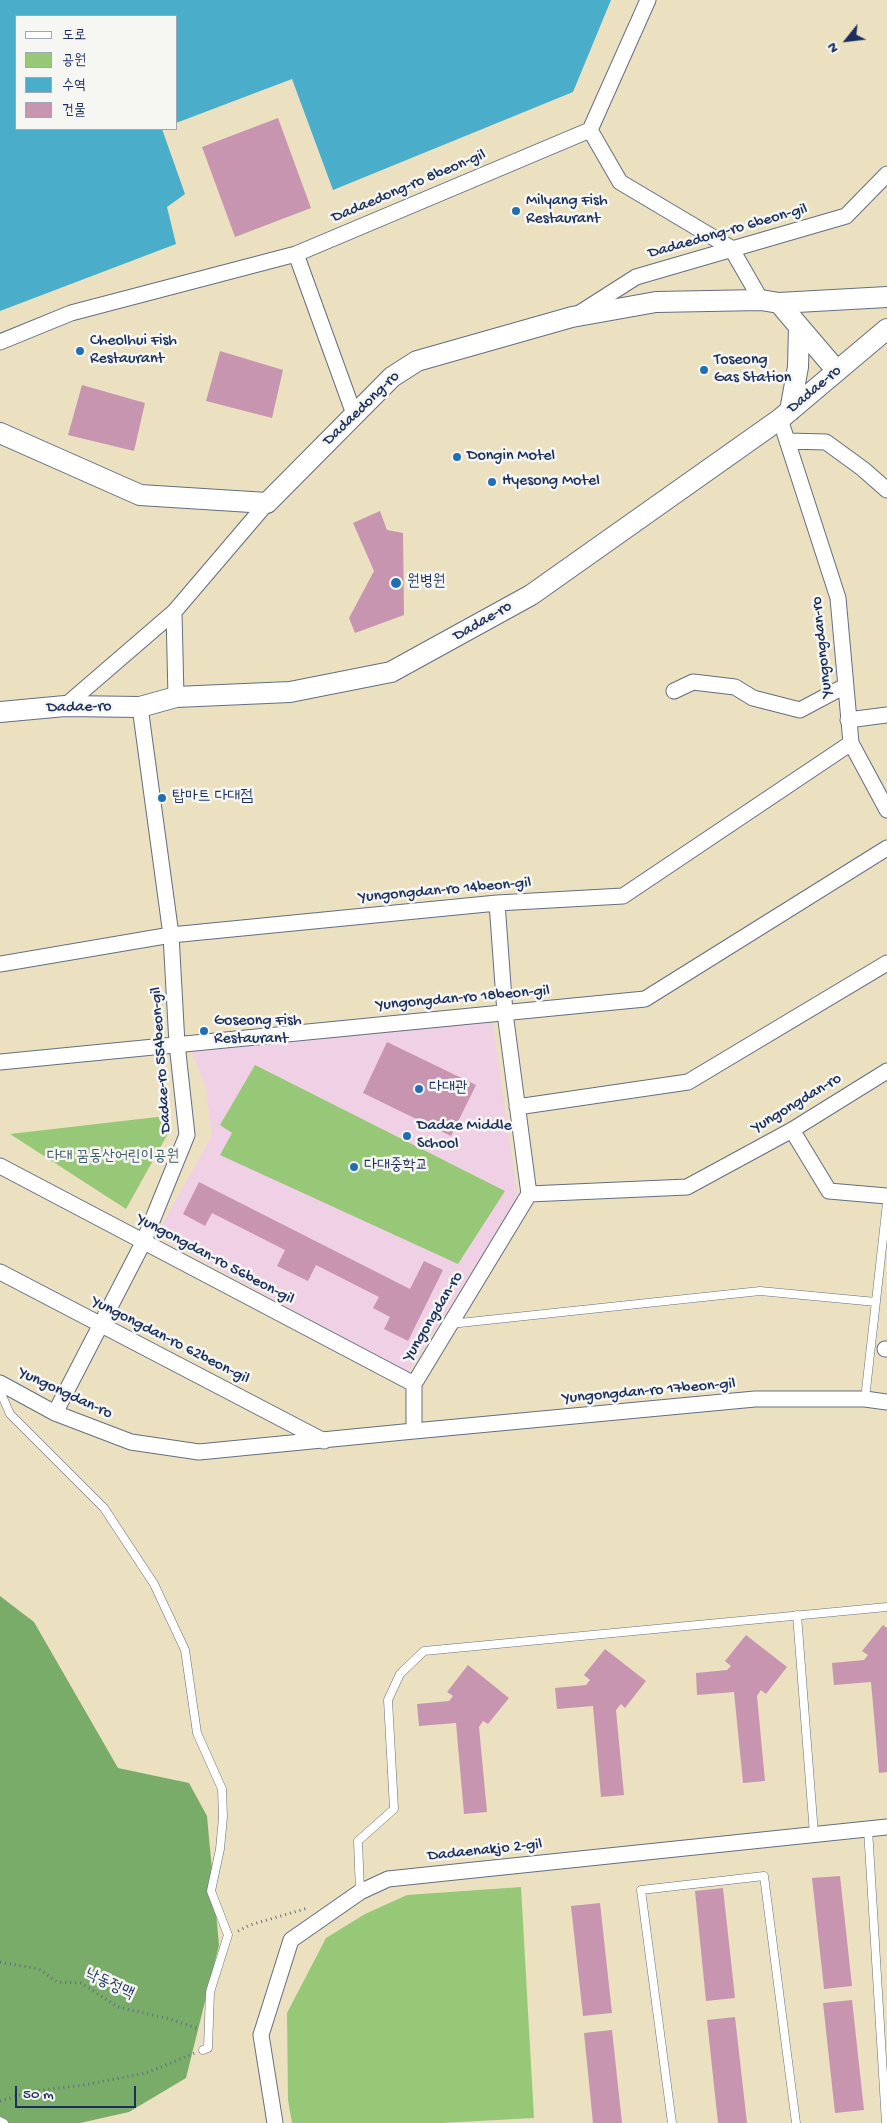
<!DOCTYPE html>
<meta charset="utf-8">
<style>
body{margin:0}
#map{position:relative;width:887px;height:2123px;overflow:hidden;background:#ebe1c0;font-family:"Gochi Hand","Poor Story",sans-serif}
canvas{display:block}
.legend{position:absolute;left:15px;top:15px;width:162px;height:115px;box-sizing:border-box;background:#f6f6f2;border:1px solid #9ea6b7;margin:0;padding:6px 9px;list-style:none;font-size:15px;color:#1b2f5e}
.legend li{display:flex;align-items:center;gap:10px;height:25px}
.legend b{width:25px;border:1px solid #9ea6b7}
.north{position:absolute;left:822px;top:15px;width:50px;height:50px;-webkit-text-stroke:4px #f6f6f2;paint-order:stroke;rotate:241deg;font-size:14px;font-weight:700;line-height:20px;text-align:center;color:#1b2f5e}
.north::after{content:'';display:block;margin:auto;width:18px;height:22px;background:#1b2f5e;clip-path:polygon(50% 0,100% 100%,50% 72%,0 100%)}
.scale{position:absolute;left:15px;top:2086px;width:121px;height:22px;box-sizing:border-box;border:2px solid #1b2f5e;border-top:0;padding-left:6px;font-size:15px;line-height:18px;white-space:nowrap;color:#1b2f5e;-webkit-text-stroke:4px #f6f6f2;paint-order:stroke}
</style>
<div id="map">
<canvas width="887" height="2123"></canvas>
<ul class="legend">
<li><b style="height:6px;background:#fff"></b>도로</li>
<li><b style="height:14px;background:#97c878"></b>공원</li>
<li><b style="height:14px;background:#4aadca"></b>수역</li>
<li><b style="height:14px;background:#c895b0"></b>건물</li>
</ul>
<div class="north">N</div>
<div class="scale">50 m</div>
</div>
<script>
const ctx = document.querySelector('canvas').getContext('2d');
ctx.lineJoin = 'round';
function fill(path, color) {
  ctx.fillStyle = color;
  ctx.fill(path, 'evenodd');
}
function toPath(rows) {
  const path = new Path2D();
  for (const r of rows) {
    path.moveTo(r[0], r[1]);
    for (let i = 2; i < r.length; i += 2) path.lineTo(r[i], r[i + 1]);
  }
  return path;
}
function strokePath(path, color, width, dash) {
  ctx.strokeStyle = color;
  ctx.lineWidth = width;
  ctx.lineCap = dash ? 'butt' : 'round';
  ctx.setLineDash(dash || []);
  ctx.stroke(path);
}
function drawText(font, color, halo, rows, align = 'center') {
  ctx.font = font + ' "Gochi Hand","Poor Story",sans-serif';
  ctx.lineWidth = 5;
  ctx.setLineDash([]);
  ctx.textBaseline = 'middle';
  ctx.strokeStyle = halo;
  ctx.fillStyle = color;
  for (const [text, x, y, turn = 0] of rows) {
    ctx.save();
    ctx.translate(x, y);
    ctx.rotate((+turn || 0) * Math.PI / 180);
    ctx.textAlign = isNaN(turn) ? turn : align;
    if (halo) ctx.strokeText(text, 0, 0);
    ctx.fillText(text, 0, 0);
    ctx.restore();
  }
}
fill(toPath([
 [492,1020,518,1198,408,1373,156,1235,212,1136,206,1087,190,1048]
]), '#f0d0e5');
fill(toPath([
 [255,1065,505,1191,458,1264,220,1155,232,1133,220,1125],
 [166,1116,170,1130,126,1209,10,1134],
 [521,1887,534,2118,442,2123,292,2123,288,2100,287,2013,326,1938,365,1914,407,1895]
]), '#97c878');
fill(toPath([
 [0,1596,34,1622,118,1768,189,1783,207,1816,219,1945,186,2078,129,2112,80,2123,0,2123]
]), '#79ac68');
fill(toPath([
 [0,0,611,0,573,92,333,190,292,79,176,123,176,16,16,16,16,129,162,129,185,194,167,207,176,244,0,311]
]), '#4aadca');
fill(toPath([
 [278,118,311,208,235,237,202,147],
 [220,351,283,370,272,418,206,401],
 [82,385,145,403,134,451,68,435],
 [380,511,387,530,403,533,404,615,355,633,349,618,374,571,353,523],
 [387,1042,476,1085,451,1136,363,1093],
 [199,1182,410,1289,424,1261,443,1270,408,1341,384,1329,390,1317,373,1308,379,1297,316,1265,308,1281,277,1266,285,1250,212,1213,205,1226,183,1214],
 [883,1625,887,1628,887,1772,879,1773,871,1682,834,1685,832,1663,864,1660,868,1655,862,1651],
 [746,1635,787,1667,766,1694,761,1690,757,1696,765,1781,743,1783,734,1692,697,1695,696,1673,727,1670,731,1666,725,1661],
 [605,1649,646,1681,625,1708,621,1704,616,1710,624,1795,601,1797,593,1706,557,1709,555,1688,586,1685,590,1680,584,1675],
 [468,1665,509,1698,488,1724,483,1721,479,1727,487,1812,464,1814,456,1723,419,1726,417,1704,449,1701,453,1696,447,1692],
 [840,1876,852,1986,824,1989,812,1878],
 [723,1888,735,1998,706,2001,695,1891],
 [600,1903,612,2013,583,2016,571,1906],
 [852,2000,864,2110,835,2113,823,2003],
 [735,2017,747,2123,718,2123,707,2020],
 [612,2030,622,2123,593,2123,584,2033]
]), '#c895b0');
const lane = toPath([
 [450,1324,760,1291,876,1302],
 [0,1391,10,1414,104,1508,154,1584,185,1650,197,1733,222,1789,223,1817,220,1849,211,1891,228,1935,210,1992,208,2048,203,2050],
 [865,1399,887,1203],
 [797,1615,814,1834],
 [868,1829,886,2123],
 [360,1892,358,1841,394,1809,388,1700,400,1674,424,1651,887,1607],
 [0,2121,4,2123],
 [672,2123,641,1890,764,1876,796,2123]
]);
const street = toPath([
 [590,130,648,0],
 [296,254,354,414],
 [578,314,636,277,846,216,887,174],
 [0,342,71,313,296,254,590,130,620,182,731,248,761,300],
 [780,419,838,598,851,743,887,810],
 [787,441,826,442,863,469,887,490],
 [174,612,176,697],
 [674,691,693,682,735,687,753,698,800,710,845,686],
 [65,706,174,612,267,503],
 [848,720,887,715],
 [497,903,505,1013,529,1194],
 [0,964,171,935,497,903,623,896,851,743],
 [0,1062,645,999,887,848],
 [517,1107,688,1082,887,963],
 [792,1130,829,1191,887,1196],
 [0,1166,414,1384],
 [529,1194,687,1187,792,1130,887,1071],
 [0,1272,324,1441],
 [885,1349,887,1349],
 [0,1383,55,1413,131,1442,199,1452,414,1431,414,1384,529,1194],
 [55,1413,143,1243,187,1135,177,1044,171,935,140,707],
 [414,1431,755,1399,865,1399,887,1402],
 [275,2123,261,2035,291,1940,360,1892,388,1879,887,1827]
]);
const secondary = toPath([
 [779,303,837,371],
 [790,411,798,367,799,327],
 [0,433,140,495,267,503,392,377,417,361,572,317,656,302,761,300,779,303,887,297],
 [0,712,65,706,140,707,176,697,290,692,391,672,531,595,780,419,887,329]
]);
strokePath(lane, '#646d80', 9);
strokePath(street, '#646d80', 17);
strokePath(secondary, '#646d80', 22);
strokePath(toPath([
 [238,1931,250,1925,308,1908],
 [0,1962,39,1969,57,1982,81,1983,118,2007,170,2019,199,2029],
 [0,2101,35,2091,84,2085,146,2073,195,2053]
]), '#646d80', 3, [1, 4]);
strokePath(lane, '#fff', 8);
strokePath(street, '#fff', 15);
strokePath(secondary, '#fff', 20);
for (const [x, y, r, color] of [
 [516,211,5,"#1f6fb2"],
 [80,351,5,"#1f6fb2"],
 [704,370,5,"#1f6fb2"],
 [457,457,5,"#1f6fb2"],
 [492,482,5,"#1f6fb2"],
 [396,583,6,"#1f6fb2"],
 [162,798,5,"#1f6fb2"],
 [204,1031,5,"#1f6fb2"],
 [419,1089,5,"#1f6fb2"],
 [407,1136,5,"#1f6fb2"],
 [354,1167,5,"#1f6fb2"]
]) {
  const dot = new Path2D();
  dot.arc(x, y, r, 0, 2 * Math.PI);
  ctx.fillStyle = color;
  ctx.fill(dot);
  strokePath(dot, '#f6f6f2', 2);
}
drawText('16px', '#1b2f5e', '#f6f6f2', [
 ["Dadaedong-ro 8beon-gil",409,187,-23],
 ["Dadaedong-ro 6beon-gil",728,232,-16],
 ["Dadae-ro",815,390,-40],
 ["Dadaedong-ro",362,409,-44],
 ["Dadae-ro",483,622,-30],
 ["Yungongdan-ro",823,647,-96],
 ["Dadae-ro",79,708,-1],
 ["Yungongdan-ro 14beon-gil",445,891,-5],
 ["Yungongdan-ro 18beon-gil",463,999,-5],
 ["Dadae-ro 554beon-gil",162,1060,-94],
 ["Yungongdan-ro",797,1104,-31],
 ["Yungongdan-ro 56beon-gil",215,1260,28],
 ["Yungongdan-ro",434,1317,-59],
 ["Yungongdan-ro 62beon-gil",170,1341,27],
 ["Yungongdan-ro 17beon-gil",649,1392,-5],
 ["Yungongdan-ro",65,1394,25],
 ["Dadaenakjo 2-gil",485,1851,-6],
 ["낙동정맥",109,1985,25]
]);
drawText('16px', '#1b2f5e', '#f6f6f2', [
 ["Milyang Fish",526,202],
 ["Restaurant",526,220],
 ["Cheolhui Fish",90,342],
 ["Restaurant",90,360],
 ["Toseong",714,361],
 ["Gas Station",714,379],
 ["Dongin Motel",467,457],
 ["Hyesong Motel",502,482],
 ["원병원",407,583],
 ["탑마트 다대점",172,798],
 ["Goseong Fish",214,1022],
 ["Restaurant",214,1040],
 ["다대관",429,1089],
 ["Dadae Middle",417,1127],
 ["School",417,1145],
 ["다대중학교",364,1167]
], 'left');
drawText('16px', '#405d66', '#f6f6f2', [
 ["다대 꿈동산어린이공원",113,1158]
]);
</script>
